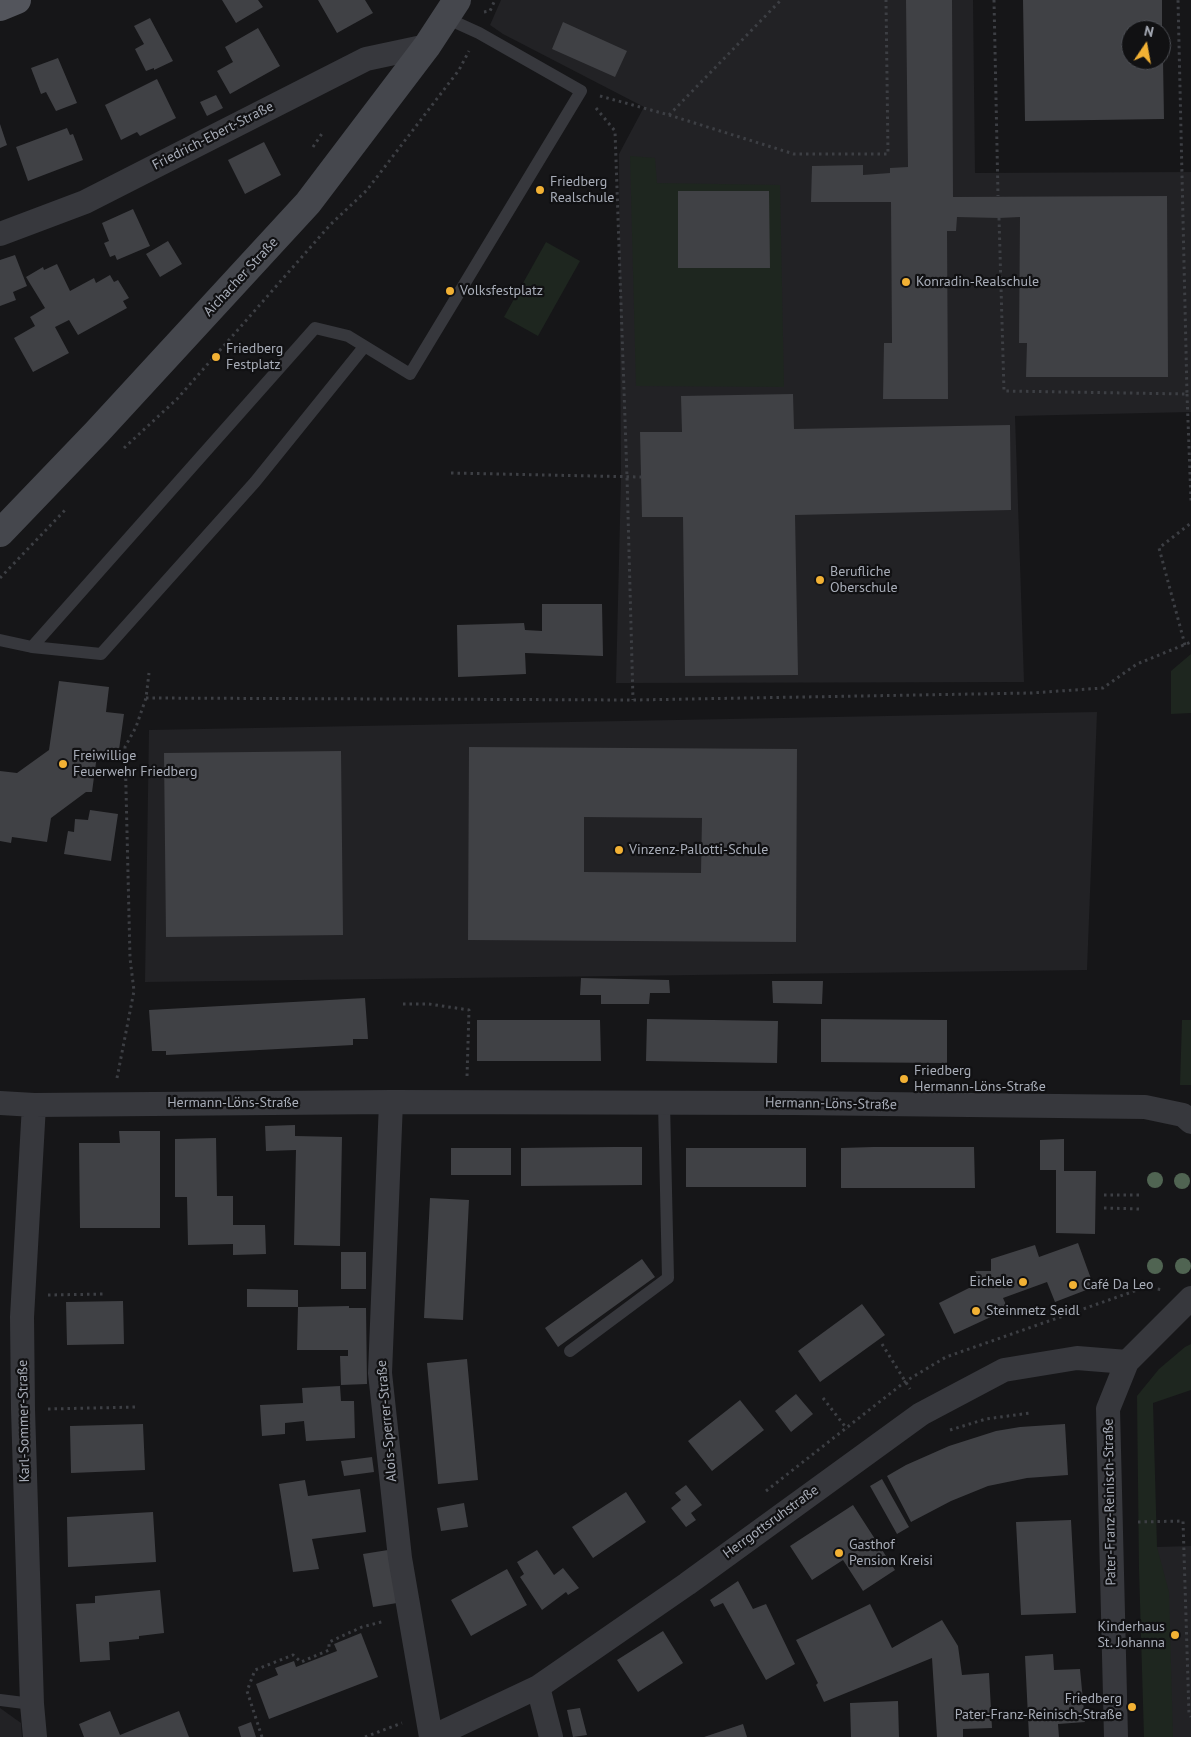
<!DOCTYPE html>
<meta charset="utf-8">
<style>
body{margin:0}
#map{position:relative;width:1191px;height:1737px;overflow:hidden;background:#161618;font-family:"PT Sans",sans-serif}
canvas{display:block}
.north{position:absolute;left:1121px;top:20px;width:50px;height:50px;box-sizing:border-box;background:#111113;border:1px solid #4d4f55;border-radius:50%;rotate:12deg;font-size:14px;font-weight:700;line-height:20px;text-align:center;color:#a8adb8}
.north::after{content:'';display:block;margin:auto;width:18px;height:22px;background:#f2b134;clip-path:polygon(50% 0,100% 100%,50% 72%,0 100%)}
</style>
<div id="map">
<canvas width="1191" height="1737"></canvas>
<div class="north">N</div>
</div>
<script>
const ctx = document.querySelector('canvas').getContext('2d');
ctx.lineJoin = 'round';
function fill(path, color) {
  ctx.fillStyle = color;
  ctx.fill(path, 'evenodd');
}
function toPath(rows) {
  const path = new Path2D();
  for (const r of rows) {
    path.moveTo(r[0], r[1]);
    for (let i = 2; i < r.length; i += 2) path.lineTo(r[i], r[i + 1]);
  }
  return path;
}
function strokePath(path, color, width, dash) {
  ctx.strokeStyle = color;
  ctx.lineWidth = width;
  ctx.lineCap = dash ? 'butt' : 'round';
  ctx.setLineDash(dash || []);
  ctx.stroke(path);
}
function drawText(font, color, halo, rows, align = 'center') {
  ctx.font = font + ' "PT Sans",sans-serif';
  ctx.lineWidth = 4.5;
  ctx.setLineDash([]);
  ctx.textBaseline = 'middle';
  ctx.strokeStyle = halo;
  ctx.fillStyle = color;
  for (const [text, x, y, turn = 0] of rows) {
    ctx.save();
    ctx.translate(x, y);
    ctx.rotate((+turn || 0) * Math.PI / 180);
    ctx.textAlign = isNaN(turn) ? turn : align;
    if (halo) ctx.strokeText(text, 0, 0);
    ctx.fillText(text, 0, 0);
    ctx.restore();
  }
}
fill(toPath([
 [501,0,973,0,975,173,1191,172,1191,412,1015,416,1024,682,616,683,621,478,619,154,644,107,503,34,490,25],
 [1097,712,1087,970,145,982,149,730],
 [1191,1546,1191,1737,1163,1737,1157,1547],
 [0,1708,21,1723,22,1737,0,1737]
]), '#222225');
fill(toPath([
 [630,156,655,158,657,183,780,185,784,387,636,386],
 [546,242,580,261,538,336,504,317],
 [1191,654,1191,713,1171,714,1171,671],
 [1182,1020,1191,1020,1191,1085,1180,1085],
 [1191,1344,1191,1390,1153,1403,1157,1547,1169,1592,1173,1737,1144,1737,1139,1569,1137,1396,1159,1369,1185,1347]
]), '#1e261f');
fill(toPath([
 [222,0,258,0,263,7,236,23],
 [318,0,365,0,373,13,337,33],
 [906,0,952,0,953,197,1167,196,1168,377,1026,377,1027,343,1019,343,1020,217,999,218,957,217,956,231,947,231,948,399,883,399,884,343,892,343,891,202,811,202,812,166,863,165,863,175,890,173,890,168,908,167],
 [1023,0,1162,0,1162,30,1131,30,1131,60,1163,60,1164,119,1025,121],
 [150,18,173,61,154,70,154,68,146,71,135,49,144,44,134,26],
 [563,22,627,51,615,77,552,49],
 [258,28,280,66,230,94,217,71,233,62,225,47],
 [58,58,77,103,56,111,46,92,41,94,31,68],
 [157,79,176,118,140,136,137,132,121,140,105,105],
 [216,95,223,108,207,116,200,102],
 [0,124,7,145,0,148],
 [67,128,70,135,73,134,83,160,28,181,16,147],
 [264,142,281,175,245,194,228,160],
 [678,191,769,191,770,268,678,268],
 [133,209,150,246,117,260,115,255,110,257,104,243,109,241,102,223],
 [168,241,182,264,160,277,146,254],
 [15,255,27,286,13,292,16,300,0,306,0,260],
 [57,264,70,291,94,278,96,283,110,275,114,282,118,280,129,298,123,301,127,308,78,335,69,320,55,327,69,353,33,372,14,338,35,326,30,317,45,308,26,277,43,267,44,270],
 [793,394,794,429,1010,425,1011,510,795,515,798,675,685,676,683,517,642,517,640,432,682,432,681,396],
 [542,604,602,604,603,656,525,653,526,674,458,677,457,625,524,623,525,630,542,631],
 [59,681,109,687,106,712,124,714,118,757,97,755,92,792,86,792,51,818,47,842,12,837,11,843,0,841,0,771,17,773,49,750],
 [469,747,797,749,796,942,468,940],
 [584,817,702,818,701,873,584,872],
 [341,751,343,935,166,937,164,753],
 [90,810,118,814,111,861,64,854,68,831,74,832,75,819,88,820],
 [581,978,669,980,670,993,650,993,649,1004,601,1004,601,995,580,995],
 [772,981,823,981,822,1004,773,1003],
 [365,998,368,1039,353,1039,353,1045,166,1055,166,1051,152,1051,149,1010],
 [647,1019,778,1021,777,1063,646,1061],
 [821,1019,947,1020,947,1063,821,1062],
 [477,1020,600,1020,601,1061,477,1061],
 [295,1125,295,1136,342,1137,340,1246,294,1245,296,1150,266,1151,265,1126],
 [119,1131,160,1131,160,1228,80,1228,79,1143,120,1143],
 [216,1138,217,1196,233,1196,233,1225,265,1225,266,1254,233,1255,233,1244,188,1245,187,1197,175,1197,175,1139],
 [1064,1139,1064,1171,1096,1171,1095,1234,1056,1233,1056,1170,1040,1170,1040,1140],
 [613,1147,642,1147,642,1185,521,1186,521,1148],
 [873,1147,974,1147,975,1188,841,1188,841,1148],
 [451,1148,511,1148,511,1175,451,1175],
 [686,1148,806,1148,806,1187,686,1187],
 [430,1198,469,1200,463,1320,424,1318],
 [1078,1243,1094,1287,1055,1302,1047,1282,1003,1298,1008,1309,954,1334,939,1303,981,1282,975,1271,991,1271,991,1259,1035,1245,1039,1257],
 [341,1252,366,1252,366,1289,341,1289],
 [642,1259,655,1277,558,1347,545,1328],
 [247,1289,298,1290,298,1307,247,1307],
 [123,1301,124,1344,67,1345,66,1302],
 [862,1304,885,1335,820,1382,798,1351],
 [349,1306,349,1308,366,1308,367,1384,341,1385,340,1356,348,1356,348,1350,297,1350,298,1307],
 [467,1359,478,1480,438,1484,427,1363],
 [340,1386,341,1401,354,1401,355,1438,306,1441,304,1421,285,1423,285,1434,262,1436,260,1405,303,1403,302,1388],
 [796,1394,813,1414,791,1432,775,1411],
 [740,1400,764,1430,712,1471,688,1441],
 [143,1424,145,1470,71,1473,70,1426],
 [1065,1424,1068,1475,1027,1478,988,1486,951,1501,911,1522,887,1476,906,1465,949,1446,996,1431,1020,1427],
 [372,1457,374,1472,344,1476,341,1461],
 [882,1479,909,1527,897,1534,870,1486],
 [305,1480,308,1496,360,1489,366,1532,312,1539,319,1569,293,1572,279,1484],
 [686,1485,702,1505,691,1513,696,1520,686,1527,671,1508,681,1500,675,1493],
 [626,1492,646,1522,593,1558,572,1527],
 [464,1503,468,1527,441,1531,437,1508],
 [853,1505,895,1570,863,1591,843,1560,812,1580,790,1546],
 [153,1512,156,1562,68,1567,67,1517],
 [1071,1520,1076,1613,1021,1615,1016,1522],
 [388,1550,397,1603,373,1607,363,1554],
 [537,1550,554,1575,563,1568,579,1588,568,1595,566,1592,542,1610,520,1577,524,1574,517,1562],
 [507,1569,527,1605,471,1636,451,1600],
 [738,1581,753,1609,766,1604,795,1664,766,1680,723,1603,714,1607,710,1600],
 [160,1590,164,1633,139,1636,139,1639,109,1642,110,1660,80,1662,76,1604,95,1603,95,1596],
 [870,1604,892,1648,942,1620,958,1646,962,1675,989,1673,992,1728,963,1729,963,1737,937,1737,932,1658,824,1702,816,1685,818,1683,796,1640],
 [663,1631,683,1663,638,1692,617,1660],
 [361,1633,378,1677,269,1719,256,1684,278,1675,275,1668,294,1661,296,1667,337,1651,334,1644],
 [1053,1654,1054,1670,1080,1669,1085,1722,1058,1724,1059,1737,1029,1737,1025,1656],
 [898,1701,899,1737,851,1737,850,1703],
 [580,1708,587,1735,573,1737,567,1710],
 [110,1711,120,1735,179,1711,189,1737,84,1737,79,1724],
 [251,1722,256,1737,241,1737,238,1727],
 [743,1724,747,1737,704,1737]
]), '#404145');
strokePath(toPath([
 [994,0,998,196],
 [484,12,490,11,495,0],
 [600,96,669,115,794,154,888,154,886,0],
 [596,108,615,131,627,477,633,700],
 [669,115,781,0],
 [313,147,323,132],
 [999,218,1004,391,1187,394,1178,0],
 [1187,394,1191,501],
 [124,448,177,399,330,225,367,190,459,70,469,51],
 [451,473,641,477],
 [0,578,67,508],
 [1185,645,1159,548,1191,523],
 [146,698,633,700,1031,693,1103,688,1137,664,1191,642],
 [403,1004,429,1004,469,1010,467,1077],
 [117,1078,134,991,130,958,125,747,136,727,146,698,149,673],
 [1104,1195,1140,1195],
 [1104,1208,1140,1209],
 [48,1295,105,1294],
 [882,1344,910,1389],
 [823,1398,847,1429],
 [48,1409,137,1407],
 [950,1430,986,1419,1030,1413],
 [766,1491,906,1381,946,1357,1146,1287,1163,1290],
 [1138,1522,1183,1521,1189,1714,1191,1717],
 [262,1737,247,1691,255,1670,293,1655,301,1662,329,1650,329,1642,362,1627,385,1621],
 [365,1737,402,1723]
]), '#3d3f44', 3, [2.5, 4]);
strokePath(toPath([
 [0,640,32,647,101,654,255,482,364,347],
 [32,647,315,328,348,336,410,374,581,91,479,33,446,18],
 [570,1351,668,1278,664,1103],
 [0,1700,32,1704]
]), '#37383d', 12);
strokePath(toPath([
 [0,234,85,202,366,59,427,46],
 [391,1102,380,1373,400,1558,431,1737],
 [0,1103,34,1105,391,1102,793,1103,1145,1107,1183,1115,1191,1122],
 [34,1105,22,1317,23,1409,32,1704,35,1737],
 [538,1687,551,1737],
 [432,1737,538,1687,687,1584,921,1414,1004,1370,1077,1358,1127,1362],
 [1116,1737,1108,1409,1127,1362,1191,1298]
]), '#37383d', 24);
strokePath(toPath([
 [0,533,97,432,308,203,427,46,457,0]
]), '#45474d', 28);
strokePath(toPath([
 [0,7,17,0]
]), '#53555c', 28);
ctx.fillStyle = '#506452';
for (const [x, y] of [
 [1155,1180],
 [1182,1181],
 [1155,1266],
 [1183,1266]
]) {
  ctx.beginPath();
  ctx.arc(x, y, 8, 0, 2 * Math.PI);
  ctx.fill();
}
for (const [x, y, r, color] of [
 [540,190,5,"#f2b134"],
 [906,282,5,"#f2b134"],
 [450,291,5,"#f2b134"],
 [216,357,5,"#f2b134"],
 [820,580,5,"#f2b134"],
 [63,764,5,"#f2b134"],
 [619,850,5,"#f2b134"],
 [904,1079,5,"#f2b134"],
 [1023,1282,5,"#f2b134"],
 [1073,1285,5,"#f2b134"],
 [976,1311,5,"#f2b134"],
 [839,1553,5,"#f2b134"],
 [1175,1635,5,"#f2b134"],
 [1132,1707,5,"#f2b134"]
]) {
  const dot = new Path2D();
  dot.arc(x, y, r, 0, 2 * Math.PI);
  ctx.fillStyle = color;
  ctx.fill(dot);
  strokePath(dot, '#111113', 2);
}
drawText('14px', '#a8adb8', '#111113', [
 ["Friedrich-Ebert-Straße",213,136,-27],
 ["Aichacher Straße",241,277,-47],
 ["Hermann-Löns-Straße",233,1103],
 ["Hermann-Löns-Straße",831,1104,1],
 ["Karl-Sommer-Straße",24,1421,-91],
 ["Alois-Sperrer-Straße",387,1421,-95],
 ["Pater-Franz-Reinisch-Straße",1110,1502,-91],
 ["Herrgottsruhstraße",771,1522,-36]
]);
drawText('14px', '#a8adb8', '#111113', [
 ["Friedberg",550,182],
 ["Realschule",550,198],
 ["Konradin-Realschule",916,282],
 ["Volksfestplatz",460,291],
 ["Friedberg",226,349],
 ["Festplatz",226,365],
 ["Berufliche",830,572],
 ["Oberschule",830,588],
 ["Freiwillige",73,756],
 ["Feuerwehr Friedberg",73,772],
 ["Vinzenz-Pallotti-Schule",629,850],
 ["Friedberg",914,1071],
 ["Hermann-Löns-Straße",914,1087],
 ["Eichele",1013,1282,"right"],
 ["Café Da Leo",1083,1285],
 ["Steinmetz Seidl",986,1311],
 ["Gasthof",849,1545],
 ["Pension Kreisi",849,1561],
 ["Kinderhaus",1165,1627,"right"],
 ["St. Johanna",1165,1643,"right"],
 ["Friedberg",1122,1699,"right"],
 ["Pater-Franz-Reinisch-Straße",1122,1715,"right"]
], 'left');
</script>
